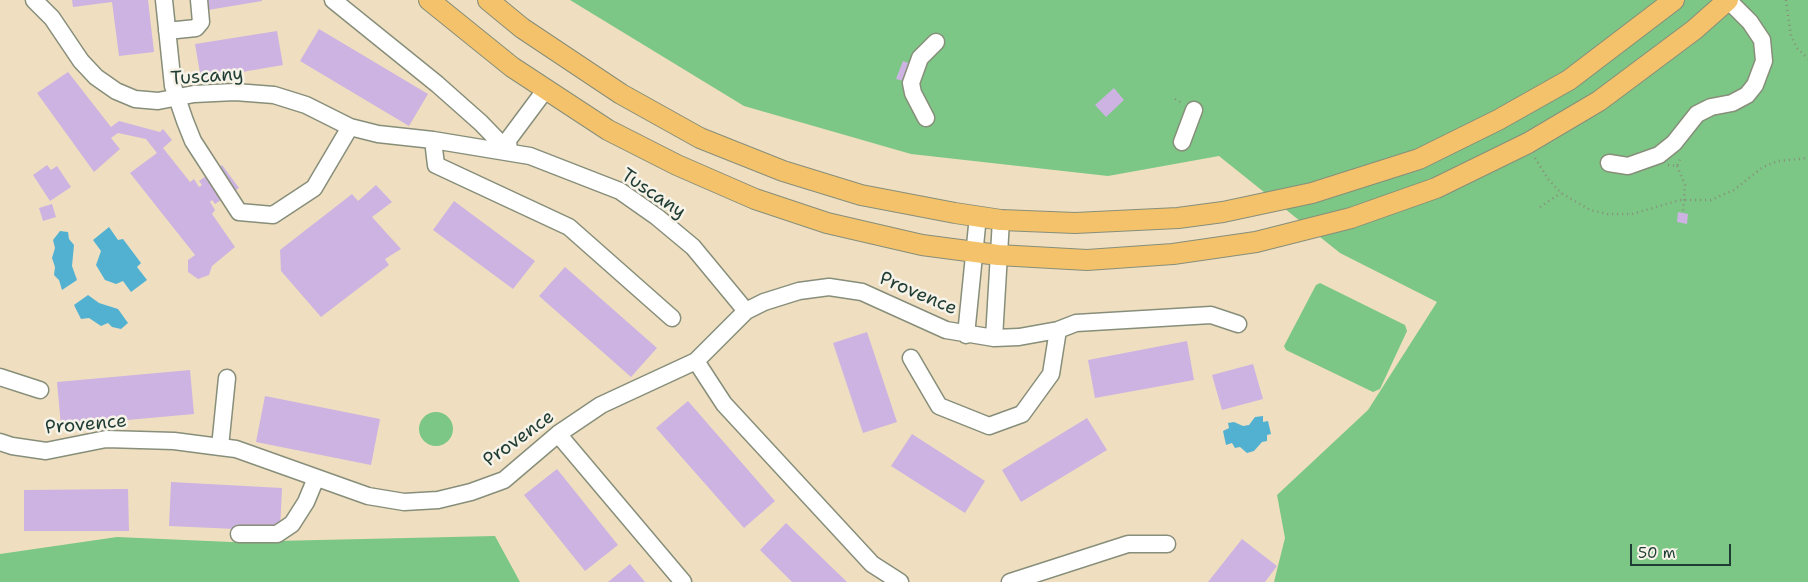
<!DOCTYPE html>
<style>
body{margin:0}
#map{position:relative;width:1808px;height:582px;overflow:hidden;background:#efdfc0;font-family:"Shantell Sans",sans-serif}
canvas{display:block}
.scale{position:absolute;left:1630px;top:544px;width:101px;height:22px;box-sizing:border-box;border:2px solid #1f3d34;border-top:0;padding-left:6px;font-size:15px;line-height:18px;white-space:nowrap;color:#1f3d34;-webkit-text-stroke:4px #f7f3e8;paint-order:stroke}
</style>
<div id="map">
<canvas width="1808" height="582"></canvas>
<div class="scale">50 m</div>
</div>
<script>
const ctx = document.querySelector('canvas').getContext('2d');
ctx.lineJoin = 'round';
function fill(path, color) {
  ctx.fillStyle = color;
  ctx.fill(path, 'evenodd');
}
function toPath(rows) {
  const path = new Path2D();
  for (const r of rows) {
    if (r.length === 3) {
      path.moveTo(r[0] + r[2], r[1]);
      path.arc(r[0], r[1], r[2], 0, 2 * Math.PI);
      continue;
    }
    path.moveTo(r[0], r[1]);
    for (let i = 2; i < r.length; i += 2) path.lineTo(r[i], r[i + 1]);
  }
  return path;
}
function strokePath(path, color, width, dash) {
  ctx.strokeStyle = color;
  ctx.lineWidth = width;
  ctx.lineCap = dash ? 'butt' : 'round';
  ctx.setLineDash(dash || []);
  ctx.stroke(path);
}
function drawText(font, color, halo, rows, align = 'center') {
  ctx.font = font + ' "Shantell Sans",sans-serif';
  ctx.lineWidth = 5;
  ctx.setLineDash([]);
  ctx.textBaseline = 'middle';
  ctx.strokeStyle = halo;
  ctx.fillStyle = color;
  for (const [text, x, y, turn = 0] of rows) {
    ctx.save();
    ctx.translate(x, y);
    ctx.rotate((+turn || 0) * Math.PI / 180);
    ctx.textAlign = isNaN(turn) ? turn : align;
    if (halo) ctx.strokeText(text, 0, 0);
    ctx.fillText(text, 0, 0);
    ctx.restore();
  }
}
fill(toPath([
 [570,0,1808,0,1808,582,1274,582,1285,538,1277,495,1368,410,1437,302,1340,253,1219,156,1108,176,911,154,744,106],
 [1320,283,1405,325,1407,331,1380,389,1373,392,1286,350,1284,346,1316,285],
 [436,429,17],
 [495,536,520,582,0,582,0,554,117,537,231,542]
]), '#7cc785');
fill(toPath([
 [109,227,118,240,123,239,141,263,137,267,147,280,131,292,123,281,116,284,105,280,96,265,101,251,93,240],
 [60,231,68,232,69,239,74,245,72,266,77,280,62,290,59,280,54,275,55,267,52,258,55,248,53,240],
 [88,295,99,303,118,309,128,323,121,329,112,327,108,323,101,326,89,318,81,319,74,305],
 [1263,416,1263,422,1268,421,1271,434,1267,435,1267,441,1262,442,1254,451,1247,453,1240,447,1235,448,1232,443,1226,445,1223,431,1229,428,1228,423,1234,422,1243,426,1249,425,1255,417]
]), '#52b1d1');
fill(toPath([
 [72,0,148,0,154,52,119,56,112,2,73,7],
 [206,0,262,0,262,1,208,10],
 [319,29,428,94,409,126,300,61],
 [277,31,283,65,201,79,195,44],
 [903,61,914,65,907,82,896,79],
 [68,72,111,127,119,121,160,132,163,129,172,140,163,148,190,182,194,179,199,187,202,185,199,181,222,165,239,188,215,204,212,200,210,202,215,210,212,214,235,247,212,266,209,275,198,279,188,272,188,260,195,255,130,173,157,153,146,139,118,133,111,138,120,149,94,172,37,93],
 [1114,88,1124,100,1106,117,1095,105],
 [47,165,51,170,57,166,71,187,50,201,33,175],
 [376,185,392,202,372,217,401,249,385,259,389,265,321,317,281,271,280,250,352,194,358,201],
 [454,201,535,261,513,289,433,230],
 [52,204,56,217,43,221,39,208],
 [1678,212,1688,214,1687,224,1677,222],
 [565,267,657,348,631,377,539,296],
 [867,332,897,422,863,433,833,343],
 [1187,341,1194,380,1095,398,1088,360],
 [1253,364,1263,399,1222,410,1212,375],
 [190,370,194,414,61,426,57,382],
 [265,396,380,419,371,465,256,442],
 [688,401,775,501,744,528,656,428],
 [1087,418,1107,450,1021,502,1002,470],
 [912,434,985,481,965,513,891,466],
 [557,469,618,545,585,571,524,495],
 [171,482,282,488,280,531,169,526],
 [128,489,129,531,24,531,24,490],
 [786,523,847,582,792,582,760,550],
 [1242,539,1277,566,1265,582,1208,582],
 [630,564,645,582,608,582]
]), '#cdb3e1');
const minor = toPath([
 [34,0,52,18,81,61,96,77,116,91,135,99,158,101,194,94,235,92,274,95,306,105,350,127,378,134,433,140,530,156,620,191,657,217,693,247,746,311],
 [164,0,173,86,185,121,193,141,239,212,273,215,314,188,350,127],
 [333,0,437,84,481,123,509,152],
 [167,31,196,28,201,22,199,0],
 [926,118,913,93,911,83,920,58,936,42],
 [433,140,436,165,569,227,672,318],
 [1182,142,1194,110],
 [509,152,508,140,546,89],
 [1609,163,1628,166,1659,155,1674,143,1697,114,1711,107,1732,103,1747,95,1755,85,1764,61,1762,40,1750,22,1728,0],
 [966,335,978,216],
 [994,338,1001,220],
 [911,358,939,406,989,426,1022,414,1051,374,1058,330],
 [696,361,724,404,872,564,900,582],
 [0,377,40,390],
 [558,434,683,582],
 [0,442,12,446,46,451,106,439,174,441,220,447,236,449,368,496,404,502,438,500,471,492,504,480,558,434,601,405,696,361,746,311,764,302,799,291,829,287,862,292,946,330,994,338,1019,337,1058,330,1076,323,1211,315,1238,324],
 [220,447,227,378],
 [239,534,277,534,292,524,306,502,316,478],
 [1010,582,1128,544,1167,544]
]);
const major = toPath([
 [429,0,512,67,608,130,677,165,755,199,827,223,922,245,998,255,1087,260,1173,254,1256,242,1351,218,1436,188,1528,143,1599,101,1694,30,1728,0],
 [488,0,522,28,621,94,700,138,783,171,861,195,955,213,1001,220,1075,223,1178,218,1223,212,1312,193,1419,159,1498,120,1569,80,1674,0]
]);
strokePath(minor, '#878e7a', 19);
strokePath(major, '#878e7a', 22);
strokePath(toPath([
 [1786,0,1791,36,1797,48,1808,59],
 [1175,99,1182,103],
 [1535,158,1548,179,1561,193,1590,210,1608,214,1632,214,1680,200,1711,200,1734,190,1763,167,1778,161,1808,158],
 [1668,165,1677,166,1681,157],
 [1677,166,1685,185,1683,211],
 [1540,207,1561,193]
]), '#878e7a', 2.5, [1, 4]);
strokePath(minor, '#fff', 16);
strokePath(major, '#f3c26a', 20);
drawText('19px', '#1f3d34', '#f7f3e8', [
 ["Tuscany",207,77,-4],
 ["Tuscany",653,194,34],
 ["Provence",918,294,23],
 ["Provence",86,425,-5],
 ["Provence",519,439,-36]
]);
</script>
